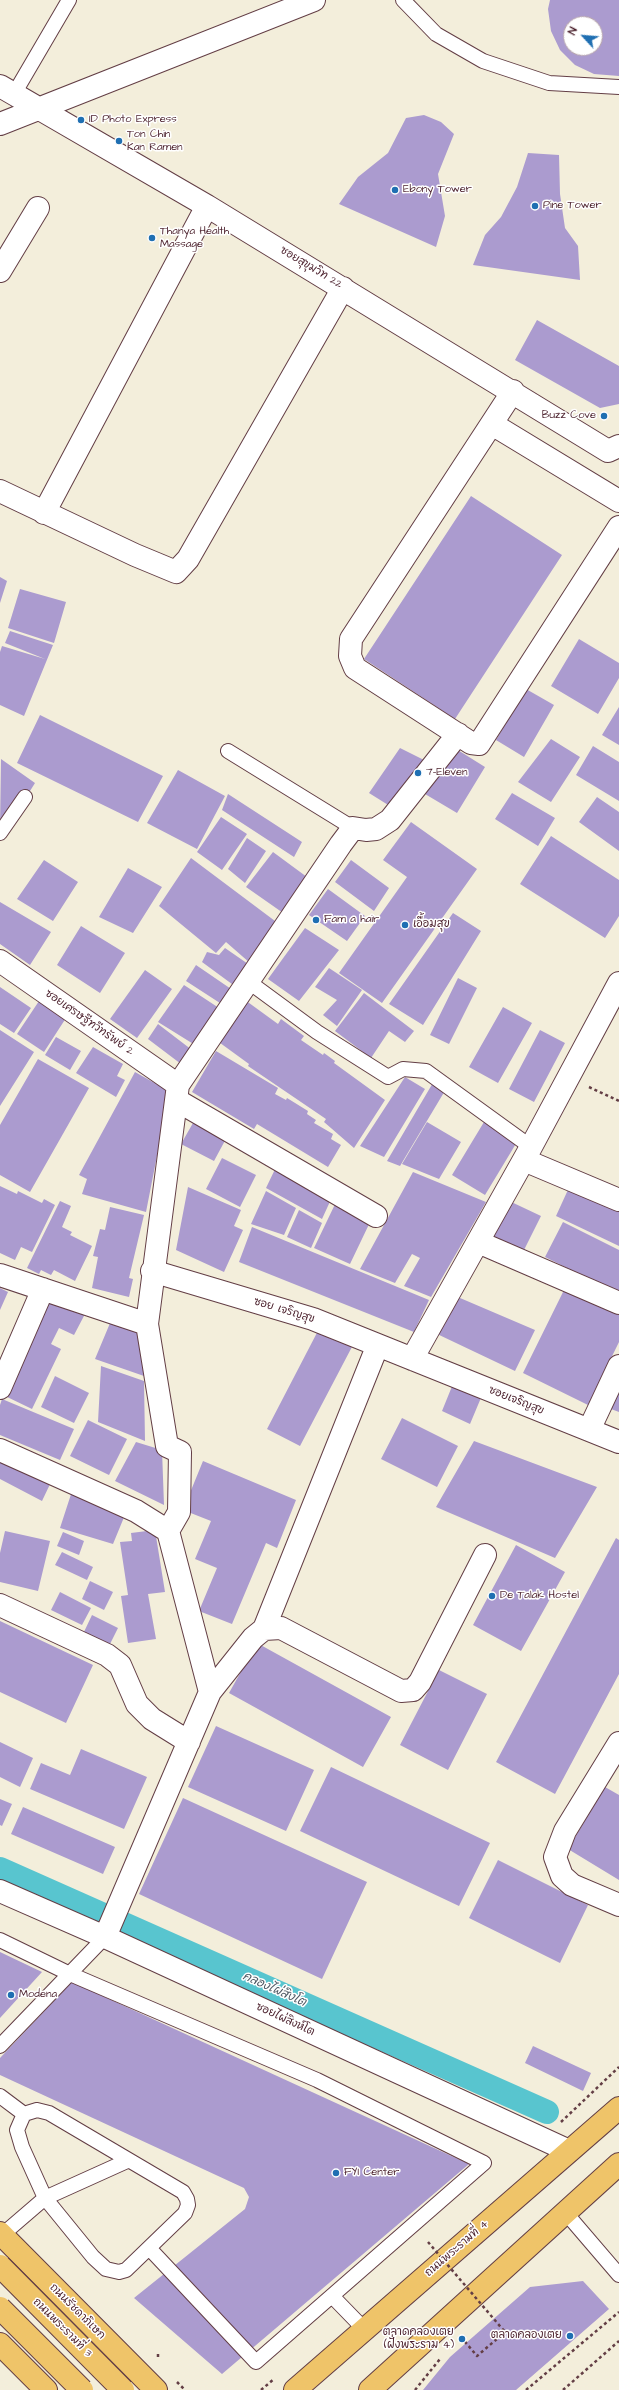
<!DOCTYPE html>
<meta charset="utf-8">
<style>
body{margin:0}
#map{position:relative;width:619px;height:2390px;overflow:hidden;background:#f3eedb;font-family:"Architects Daughter",sans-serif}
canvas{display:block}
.north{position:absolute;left:563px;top:16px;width:40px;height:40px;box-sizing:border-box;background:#fff;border:1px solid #b7a5aa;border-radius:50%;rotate:296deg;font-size:11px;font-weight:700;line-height:16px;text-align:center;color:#4a1f2b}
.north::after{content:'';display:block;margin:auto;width:14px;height:18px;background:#1f6fb2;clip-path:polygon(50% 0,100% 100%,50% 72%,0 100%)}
</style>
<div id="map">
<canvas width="619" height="2390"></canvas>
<div class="north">N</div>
</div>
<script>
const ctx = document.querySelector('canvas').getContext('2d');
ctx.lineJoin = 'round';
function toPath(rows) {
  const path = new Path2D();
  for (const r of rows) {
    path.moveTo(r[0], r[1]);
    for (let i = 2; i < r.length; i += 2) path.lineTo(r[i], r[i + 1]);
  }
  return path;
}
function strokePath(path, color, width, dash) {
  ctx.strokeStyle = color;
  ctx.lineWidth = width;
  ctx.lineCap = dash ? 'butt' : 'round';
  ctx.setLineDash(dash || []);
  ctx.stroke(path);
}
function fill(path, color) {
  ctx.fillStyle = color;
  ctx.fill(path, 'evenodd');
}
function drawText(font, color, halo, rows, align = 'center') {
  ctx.font = font + ' "Architects Daughter","Playpen Sans Thai",sans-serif';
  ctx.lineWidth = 3;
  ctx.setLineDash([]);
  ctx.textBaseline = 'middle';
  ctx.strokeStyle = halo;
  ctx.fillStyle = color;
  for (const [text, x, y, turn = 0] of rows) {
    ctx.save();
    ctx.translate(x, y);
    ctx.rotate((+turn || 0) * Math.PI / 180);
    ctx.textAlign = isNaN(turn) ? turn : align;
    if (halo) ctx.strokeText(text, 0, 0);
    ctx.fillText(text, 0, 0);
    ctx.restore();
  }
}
strokePath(toPath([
 [0,1869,547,2112]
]), '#58c5cf', 24);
fill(toPath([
 [550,0,619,0,619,76,594,74,575,65,560,50,551,31,548,9],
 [571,24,595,24,595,48,571,48],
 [424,115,441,122,454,134,438,174,445,216,436,247,339,204,358,177,388,153,406,118],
 [528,153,559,155,560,194,565,228,578,246,580,280,473,265,485,235,501,217,517,187],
 [537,320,619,366,619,404,600,408,515,360],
 [471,496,562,555,455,719,364,659],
 [0,577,7,581,0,603],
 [20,589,66,602,54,643,8,628],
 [10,631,53,645,24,716,0,705,0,652,2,646,45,659,5,643],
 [579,639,619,663,619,678,598,714,551,686],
 [526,689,554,705,524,757,496,740],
 [619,707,619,745,602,735],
 [40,715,163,776,138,822,17,763],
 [551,739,580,757,551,802,518,782],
 [593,746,619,762,619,801,576,775],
 [453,747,485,767,457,813,425,794],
 [400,748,428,762,393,808,369,793],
 [1,759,35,783,5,831,0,828],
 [178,770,225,796,197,849,147,823],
 [512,793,555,818,538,846,495,819],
 [228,794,302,842,294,857,222,810],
 [597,797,619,812,619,851,579,822],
 [221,817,247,834,222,870,197,852],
 [411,822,477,869,382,1003,339,973,407,877,383,860],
 [551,836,619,880,619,916,605,938,520,884],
 [247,838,266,851,245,883,228,869],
 [273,852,311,880,286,915,246,887],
 [191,858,279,924,250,963,226,942,216,953,159,906],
 [44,860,78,882,53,921,17,899],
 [351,860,389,888,374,911,335,882],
 [128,868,162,887,133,933,99,917],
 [328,889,365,916,347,941,309,915],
 [0,902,51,932,30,965,0,944],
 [453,913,481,931,423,1025,389,1004],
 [81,926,125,953,100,993,57,965],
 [305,928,339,950,299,1001,268,979],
 [225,948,251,966,236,987,202,962,207,952,219,955],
 [196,965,234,991,223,1005,186,981],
 [329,968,362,990,337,1026,323,1015,337,1000,315,987],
 [145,970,172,989,137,1038,110,1019],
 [458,978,477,988,449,1044,430,1035],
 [184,985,219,1008,195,1045,158,1022],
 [0,987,31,1008,14,1033,0,1024],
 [364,993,414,1031,405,1042,389,1031,371,1058,335,1031],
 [245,1000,278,1024,281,1019,304,1036,301,1040,323,1055,324,1053,335,1061,334,1063,385,1100,354,1148,324,1122,326,1119,248,1066,249,1064,216,1040],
 [39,1001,66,1018,44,1052,17,1034],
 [503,1007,532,1023,498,1083,469,1067],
 [158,1024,192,1050,181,1064,148,1039],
 [0,1030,34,1052,0,1106],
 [540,1030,565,1043,534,1102,509,1089],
 [56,1037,81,1051,70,1070,45,1055],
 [93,1047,123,1064,117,1076,125,1080,116,1097,76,1073],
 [216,1051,278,1088,275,1094,286,1100,287,1098,308,1111,307,1114,316,1120,314,1123,333,1134,331,1139,341,1145,328,1167,257,1124,254,1129,192,1092],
 [38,1059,89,1088,30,1192,0,1175,0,1125],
 [135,1072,167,1090,163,1125,146,1212,82,1194,87,1179,79,1175],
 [405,1077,425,1089,384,1157,360,1146],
 [434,1081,446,1089,400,1166,387,1161],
 [197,1116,228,1135,214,1161,181,1144],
 [427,1122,461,1142,439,1179,402,1164],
 [484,1122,517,1142,485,1195,452,1175],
 [222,1158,256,1175,240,1207,206,1189],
 [278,1163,333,1195,322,1219,266,1188],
 [413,1172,486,1202,431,1297,404,1286,420,1258,412,1254,395,1283,360,1269],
 [572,1181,619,1202,619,1246,556,1216],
 [0,1186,17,1194,18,1191,42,1203,44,1199,55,1205,32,1252,21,1247,15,1260,0,1253],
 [188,1187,241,1210,234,1226,243,1230,224,1272,176,1250],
 [266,1191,296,1208,284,1235,251,1224],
 [338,1198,372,1218,350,1264,314,1248],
 [505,1199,541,1216,522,1254,487,1238],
 [60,1201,71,1206,62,1227,72,1232,70,1235,92,1246,75,1281,54,1270,51,1275,41,1270,39,1274,27,1268],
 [110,1207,144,1215,129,1278,133,1279,129,1297,92,1288,98,1257,93,1256,100,1229,105,1230],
 [299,1210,322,1223,311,1248,287,1237],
 [563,1222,619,1250,619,1294,545,1257],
 [252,1227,429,1300,414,1332,239,1262],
 [0,1288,8,1292,0,1310],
 [565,1288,619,1315,619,1342,588,1405,523,1373],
 [453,1295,535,1330,515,1371,435,1333],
 [48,1302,85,1314,74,1335,59,1328,51,1344,61,1349,32,1409,3,1395],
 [113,1316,140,1327,144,1376,95,1359],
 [321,1325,354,1343,300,1446,267,1429],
 [101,1366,144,1381,145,1441,98,1422],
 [55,1376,89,1393,74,1423,41,1407],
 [455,1379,483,1393,470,1424,442,1411],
 [619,1391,619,1412,611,1409],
 [2,1399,74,1429,60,1460,0,1435,0,1405],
 [402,1418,458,1446,437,1487,381,1459],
 [88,1420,127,1439,109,1475,70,1456],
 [474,1441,597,1487,555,1558,436,1507],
 [136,1442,162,1450,164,1505,115,1481],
 [0,1453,52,1480,42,1501,0,1479],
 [203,1461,296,1500,277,1548,266,1543,232,1624,199,1611,217,1568,195,1559,211,1521,183,1510],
 [74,1485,127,1510,113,1544,60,1528],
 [155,1530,165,1592,148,1594,156,1639,128,1643,121,1596,128,1595,120,1542,132,1541,131,1533],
 [5,1531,50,1541,38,1591,0,1582,0,1553],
 [63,1532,84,1541,79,1555,57,1546],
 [616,1538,619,1540,619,1674,555,1794,496,1762],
 [516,1545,565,1572,521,1651,473,1625],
 [62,1552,93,1567,87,1580,55,1565],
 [90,1581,113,1592,104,1610,82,1599],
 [60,1592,91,1608,82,1625,51,1610],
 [92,1615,118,1628,109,1646,83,1634],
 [0,1621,93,1665,66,1723,0,1692],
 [257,1643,391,1717,363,1767,229,1693],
 [439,1670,487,1694,448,1770,400,1745],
 [216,1726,314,1770,286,1831,188,1787],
 [0,1742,33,1758,20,1787,0,1777],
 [81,1749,147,1777,124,1829,30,1789,41,1763,70,1775],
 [331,1767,490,1843,459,1906,300,1831],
 [605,1787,619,1795,619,1880,568,1849],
 [183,1798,367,1882,322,1979,139,1894],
 [0,1799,12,1804,2,1826,0,1825],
 [23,1807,115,1847,103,1874,11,1834],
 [498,1860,588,1905,560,1963,469,1918],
 [0,1952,42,1972,0,2018],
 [72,1982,469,2164,222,2374,134,2298,245,2209,249,2197,244,2188,0,2075,0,2058],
 [533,2046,591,2073,583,2091,525,2063],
 [583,2281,609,2309,516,2390,423,2390,450,2357,530,2287]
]), '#ab9bcf');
const lane = toPath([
 [403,0,436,34,483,61,549,83,619,87],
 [14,94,69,0],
 [228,751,353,828],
 [0,833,25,797],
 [249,982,317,1032,388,1077,403,1069,426,1071,531,1147],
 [0,1940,70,1974,317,2080,484,2163,256,2362,149,2248],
 [0,2046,105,1937],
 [0,2096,24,2114],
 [37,2110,49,2113,183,2192,187,2199,188,2205,185,2213,126,2270,119,2272,106,2269,93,2257,45,2198,22,2147,17,2130,24,2114,37,2110],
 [565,2212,619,2275],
 [2,2235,45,2198,127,2161],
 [332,2296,365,2330]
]);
const street = toPath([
 [0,86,207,206,608,451,619,446],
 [0,124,314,0],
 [0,271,38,208],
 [513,391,351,639,350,656,355,668,471,743,479,744,619,527],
 [492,424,619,501],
 [0,491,135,555,176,572,188,559,343,288],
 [44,513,207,206],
 [0,961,178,1085],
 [178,1101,376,1216],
 [524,1160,619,1200],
 [478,1242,619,1303],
 [152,1271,313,1319,619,1442],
 [0,1275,147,1324],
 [412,1359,531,1147,619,983],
 [0,1388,43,1289],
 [589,1430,619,1366],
 [0,1450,136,1511,168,1531,210,1692,105,1937],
 [168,1531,179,1512,180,1452,167,1446,147,1324,178,1085,341,844,353,828,366,830,376,829,390,820,458,734],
 [0,1605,107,1655,120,1665,137,1704,152,1719,189,1742],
 [264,1629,377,1347],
 [210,1692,253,1638,264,1629,281,1628,401,1691,413,1690,420,1682,485,1555],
 [619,1743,565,1831,555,1857,562,1876,572,1885,619,1905],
 [0,1891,105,1937,569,2151]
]);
const primary = toPath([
 [0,2233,156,2390],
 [0,2344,46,2390],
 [295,2390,619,2108],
 [370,2390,619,2164]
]);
strokePath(lane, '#633e45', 16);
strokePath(street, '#633e45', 24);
strokePath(primary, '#633e45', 24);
strokePath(toPath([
 [589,1087,619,1101],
 [561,2122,619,2067],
 [461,2337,477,2356,505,2332],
 [158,2354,158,2360],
 [177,2382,185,2390],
 [261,2390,274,2379],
 [415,2390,440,2359],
 [526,2390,619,2312],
 [563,2390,619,2341]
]), '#633e45', 2.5, [3, 3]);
strokePath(lane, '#fff', 14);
strokePath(street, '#fff', 22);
strokePath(primary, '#efc469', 22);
const primaryBridge = toPath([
 [0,2266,123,2390],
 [0,2308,82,2390]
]);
strokePath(primaryBridge, '#633e45', 24, []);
strokePath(toPath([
 [428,2242,505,2332]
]), '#633e45', 2.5, [3, 3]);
strokePath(primaryBridge, '#efc469', 22);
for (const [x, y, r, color] of [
 [81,120,4,"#1f6fb2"],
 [119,141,4,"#1f6fb2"],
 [395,190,4,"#1f6fb2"],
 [535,206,4,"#1f6fb2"],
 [152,238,4,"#1f6fb2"],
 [604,416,4,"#1f6fb2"],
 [418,773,4,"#1f6fb2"],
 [316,920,4,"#1f6fb2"],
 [405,925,4,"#1f6fb2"],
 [492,1596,4,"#1f6fb2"],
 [11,1995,4,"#1f6fb2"],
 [336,2173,4,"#1f6fb2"],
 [570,2336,4,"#1f6fb2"],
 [462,2339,4,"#1f6fb2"]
]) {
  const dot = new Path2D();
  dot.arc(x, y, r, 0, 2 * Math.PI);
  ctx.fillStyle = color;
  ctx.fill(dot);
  strokePath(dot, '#fff', 1.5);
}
drawText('11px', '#4a1f2b', '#fff', [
 ["ID Photo Express",89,120],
 ["Ton Chin",127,135],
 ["Kan Ramen",127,148],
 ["Ebony Tower",403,190],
 ["Pine Tower",543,206],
 ["Thanya Health",160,232],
 ["Massage",160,245],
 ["Buzz Cove",596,416,"right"],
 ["7-Eleven",426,773],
 ["Fam a hair",324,920],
 ["เอื้อมสุข",413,925],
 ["De Talak Hostel",500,1596],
 ["Modena",19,1995],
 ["FYI Center",344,2173],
 ["ตลาดคลองเตย",454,2333,"right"],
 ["(ฝั่งพระราม 4)",454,2346,"right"],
 ["ตลาดคลองเตย",562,2336,"right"]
], 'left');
drawText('11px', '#4a1f2b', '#fff', [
 ["ซอยสุขุมวิท 22",311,268,31],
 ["ซอยเศรษฐีทวีทรัพย์ 2",89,1023,35],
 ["ซอย เจริญสุข",284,1311,17],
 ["ซอยเจริญสุข",516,1401,22],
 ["ซอยไผ่สิงห์โต",285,2020,25],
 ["ถนนพระรามที่ 4",457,2249,-41],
 ["ถนนรัชดาภิเษก",77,2312,45],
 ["ถนนพระรามที่ 3",62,2328,45]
]);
drawText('italic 12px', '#4f5964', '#fff', [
 ["คลองไผ่สิงโต",274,1990,24]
]);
</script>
